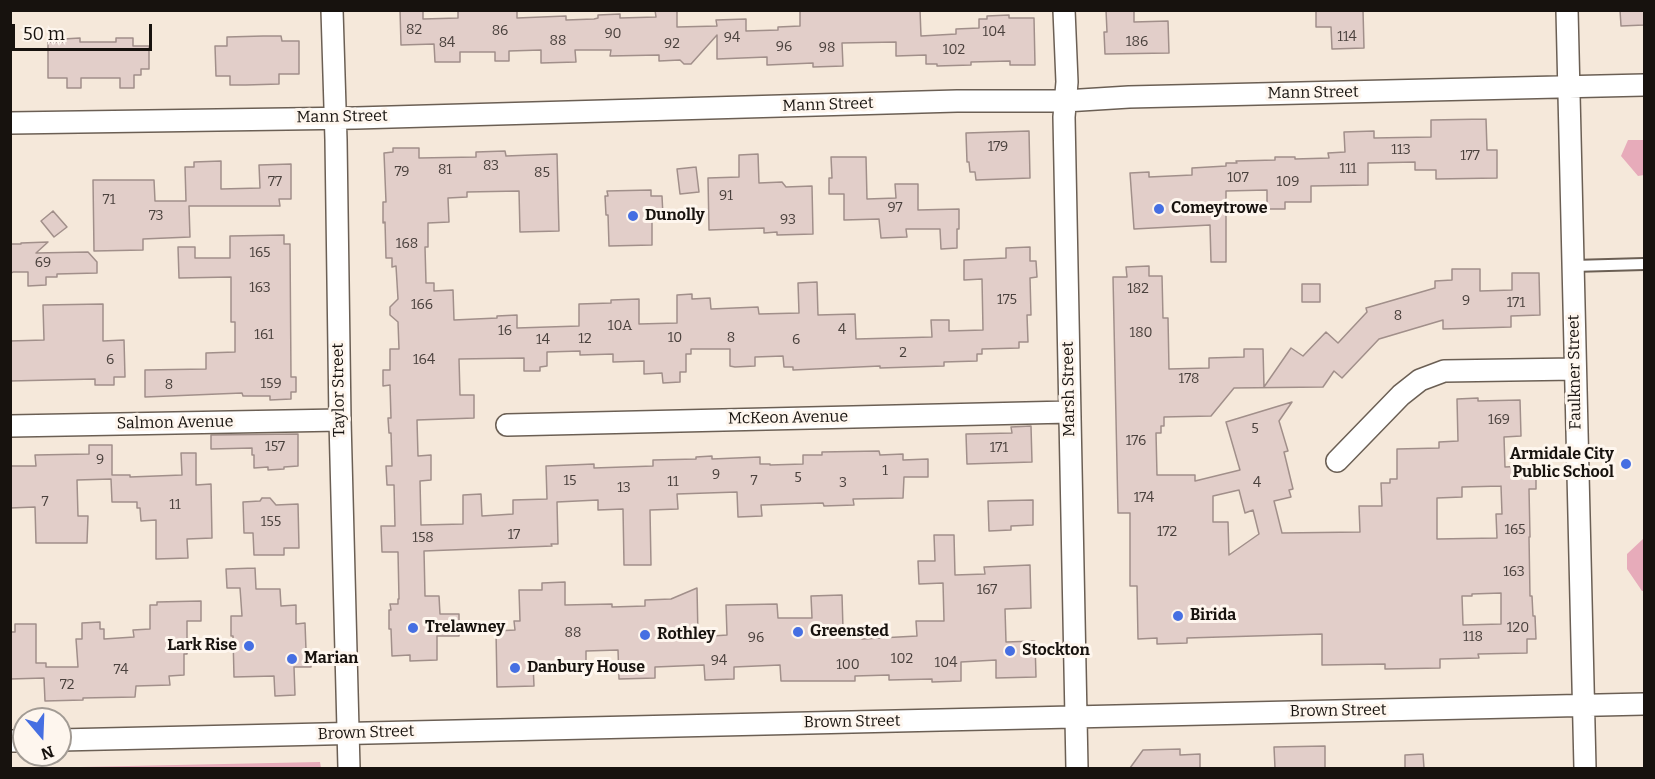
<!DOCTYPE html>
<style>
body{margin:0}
#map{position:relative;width:1655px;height:779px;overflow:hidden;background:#f5e8da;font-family:Bitter,serif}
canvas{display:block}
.frame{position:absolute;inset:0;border:12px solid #17120e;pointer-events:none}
.north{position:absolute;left:12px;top:707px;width:60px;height:60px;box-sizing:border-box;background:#fef6ee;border:2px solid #a29b94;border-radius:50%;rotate:161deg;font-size:16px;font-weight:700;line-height:24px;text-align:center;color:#17120e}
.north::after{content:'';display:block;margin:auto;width:21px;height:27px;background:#466fe2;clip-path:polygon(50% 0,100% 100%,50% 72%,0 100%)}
.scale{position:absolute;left:12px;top:24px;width:140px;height:27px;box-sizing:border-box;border:3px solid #17120e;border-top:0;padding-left:8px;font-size:18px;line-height:21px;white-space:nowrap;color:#17120e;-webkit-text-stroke:4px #fef6ee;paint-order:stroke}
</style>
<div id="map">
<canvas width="1655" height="779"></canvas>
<div class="frame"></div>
<div class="north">N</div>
<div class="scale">50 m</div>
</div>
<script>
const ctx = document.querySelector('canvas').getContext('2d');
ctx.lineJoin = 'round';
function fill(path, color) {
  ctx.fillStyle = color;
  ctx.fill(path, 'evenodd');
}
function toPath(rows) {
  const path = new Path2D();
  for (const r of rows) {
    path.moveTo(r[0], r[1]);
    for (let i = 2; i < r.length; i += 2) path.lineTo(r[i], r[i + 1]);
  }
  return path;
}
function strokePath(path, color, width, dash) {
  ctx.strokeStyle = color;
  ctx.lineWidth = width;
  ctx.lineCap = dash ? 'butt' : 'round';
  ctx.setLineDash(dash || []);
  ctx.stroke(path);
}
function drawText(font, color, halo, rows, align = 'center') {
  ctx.font = font + ' Bitter,serif';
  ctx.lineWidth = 6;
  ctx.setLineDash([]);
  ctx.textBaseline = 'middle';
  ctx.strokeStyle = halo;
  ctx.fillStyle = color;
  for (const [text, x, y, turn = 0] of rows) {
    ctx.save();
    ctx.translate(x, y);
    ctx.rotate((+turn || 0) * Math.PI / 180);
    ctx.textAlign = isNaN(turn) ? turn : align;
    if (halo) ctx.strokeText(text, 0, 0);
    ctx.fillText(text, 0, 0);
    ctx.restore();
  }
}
fill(toPath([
 [1628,140,1644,140,1644,175,1638,176,1621,156],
 [1644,538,1644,591,1642,591,1627,569,1627,554],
 [320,762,321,768,32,768]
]), '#e7abba');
const building = toPath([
 [400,10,423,10,423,19,458,18,458,10,517,10,517,18,566,16,566,20,594,19,598,18,598,15,620,14,620,18,656,17,655,10,677,10,677,27,717,26,716,20,746,19,746,31,778,30,778,27,800,26,800,10,920,10,921,36,956,34,956,29,979,28,979,19,987,19,987,16,1009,15,1009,18,1034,18,1035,65,1010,65,1010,61,971,62,971,65,937,66,937,64,926,64,926,55,896,56,896,42,842,43,843,66,813,67,813,63,767,65,767,57,717,59,717,35,691,64,684,64,680,60,659,61,659,55,610,56,611,50,575,50,576,62,541,63,541,50,509,51,509,61,495,61,495,52,460,52,460,62,435,62,434,44,401,45,400,10],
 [1106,10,1134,10,1134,22,1168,21,1169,53,1105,54,1104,32,1107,32,1106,10],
 [1316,10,1363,10,1364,48,1332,49,1331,27,1316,27,1316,10],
 [1620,10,1644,10,1644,25,1621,26,1620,10],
 [263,36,281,36,282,41,299,41,299,74,279,74,279,84,246,85,230,85,230,76,216,76,215,46,227,46,227,37,263,36],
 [80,38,80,42,116,42,116,38,133,38,133,46,149,46,149,69,141,69,141,75,134,75,134,88,120,88,120,78,81,78,81,88,67,88,67,78,48,78,48,42,63,42,63,39,80,38],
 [1486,119,1487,150,1497,150,1497,178,1436,179,1436,170,1415,170,1415,162,1368,163,1368,185,1311,186,1311,202,1285,202,1285,209,1267,209,1267,190,1226,191,1226,262,1211,262,1210,225,1134,229,1130,173,1149,172,1149,177,1192,175,1192,168,1226,166,1226,163,1237,163,1236,161,1275,160,1275,157,1295,157,1295,159,1329,158,1328,153,1345,152,1344,132,1374,131,1374,138,1431,137,1431,120,1486,119],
 [1029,131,1030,178,976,180,975,172,970,172,969,162,967,162,966,133,1029,131],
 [393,148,419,148,419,158,476,157,476,152,505,151,506,156,557,154,559,231,520,232,519,191,467,192,467,197,448,198,449,222,428,223,428,247,425,247,426,283,434,283,434,291,453,290,454,320,497,318,497,316,517,315,517,328,579,326,579,304,611,303,611,300,639,299,639,324,677,323,677,295,692,294,692,299,710,298,711,309,758,307,759,314,799,313,798,283,817,282,818,315,855,314,856,339,932,337,931,320,949,320,949,331,983,330,982,279,964,280,964,260,1006,258,1006,248,1030,247,1030,261,1036,261,1037,277,1030,278,1031,315,1027,315,1028,342,1019,342,1019,348,982,349,982,354,977,354,977,361,944,362,944,366,880,368,880,366,793,370,793,367,784,367,783,356,755,357,755,366,735,367,730,366,730,349,691,349,691,354,686,354,686,372,680,372,680,382,663,383,662,373,644,374,644,361,613,362,613,354,580,355,580,351,547,352,547,366,540,367,540,371,524,371,524,358,459,359,460,395,474,395,474,418,417,420,418,456,431,455,431,480,420,481,421,525,463,524,463,495,481,494,482,516,513,514,513,500,547,499,546,466,594,464,594,468,653,466,653,460,696,459,696,457,712,456,712,459,760,457,760,464,770,464,770,465,803,464,803,455,822,455,822,452,879,451,880,455,903,454,903,460,928,459,928,477,904,477,903,498,853,499,854,505,824,506,823,503,761,505,762,516,738,517,737,492,677,494,678,509,650,510,651,565,624,565,623,509,598,510,598,500,557,502,558,544,551,544,552,546,424,551,425,596,439,596,440,614,459,614,459,636,437,636,437,660,410,661,410,655,392,656,391,629,389,629,389,610,391,610,390,604,398,604,398,599,399,599,398,552,382,552,381,526,395,526,394,485,387,485,386,466,392,466,391,433,389,433,388,418,391,418,390,385,383,386,383,370,390,370,390,349,399,349,398,322,390,315,390,307,398,299,396,266,392,267,392,258,386,258,385,222,383,223,383,202,386,202,384,153,393,152,393,148],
 [758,154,759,183,782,182,786,187,812,186,813,234,777,235,777,232,764,233,764,228,709,230,708,178,739,177,739,155,758,154],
 [831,157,866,157,867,199,896,198,895,184,918,184,918,210,959,209,959,229,957,229,957,248,941,249,940,229,906,229,907,237,881,238,879,219,844,220,844,194,829,194,829,178,832,178,831,157],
 [221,161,221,189,260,188,259,165,291,164,291,199,279,199,280,206,189,206,190,237,143,239,143,250,94,251,93,180,154,180,155,201,186,201,185,167,194,167,194,162,221,161],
 [696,167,699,192,680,194,677,169,696,167],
 [651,190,651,196,662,196,663,216,652,216,652,245,609,246,608,215,606,215,605,196,608,196,607,191,651,190],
 [53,211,67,227,54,237,41,221,53,211],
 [284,235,284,244,290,244,291,377,296,377,296,392,291,392,291,399,270,400,270,396,243,396,242,393,145,397,145,370,206,369,206,353,235,352,235,322,231,322,231,277,179,278,178,247,195,247,195,258,230,258,230,236,284,235],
 [48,242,36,253,88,252,97,262,97,273,57,274,57,277,46,277,46,285,28,286,28,272,13,272,10,274,10,244,21,244,21,243,48,242],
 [1149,266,1149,276,1162,276,1163,318,1168,318,1169,369,1209,368,1209,358,1244,357,1244,349,1263,349,1264,387,1291,348,1303,356,1326,332,1338,343,1367,312,1366,308,1435,288,1435,281,1452,280,1452,269,1480,269,1480,291,1512,290,1512,273,1539,273,1540,315,1511,316,1511,327,1443,329,1443,320,1379,339,1342,378,1334,371,1323,387,1234,388,1211,416,1164,417,1164,426,1161,426,1161,433,1156,433,1157,475,1195,475,1195,481,1240,470,1226,422,1292,402,1279,421,1288,451,1284,452,1293,489,1289,490,1291,497,1274,501,1282,533,1360,532,1359,506,1382,506,1381,483,1390,483,1390,479,1397,479,1397,449,1439,448,1439,442,1458,441,1457,399,1478,398,1478,401,1520,400,1521,436,1504,437,1505,467,1526,466,1526,470,1536,470,1536,489,1529,489,1530,537,1529,537,1530,596,1532,596,1533,616,1535,616,1536,639,1527,639,1527,653,1478,654,1479,658,1440,659,1440,668,1385,669,1385,664,1322,665,1322,634,1187,638,1187,643,1157,644,1157,638,1138,639,1137,586,1130,586,1130,513,1118,513,1113,277,1127,277,1126,267,1149,266],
 [1501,486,1502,514,1496,514,1497,538,1437,539,1437,498,1462,497,1462,487,1501,486],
 [1239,490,1245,513,1253,510,1259,534,1229,555,1228,522,1213,522,1213,496,1239,490],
 [1501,593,1501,624,1463,625,1462,596,1472,596,1472,594,1501,593],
 [1302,284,1320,284,1320,302,1302,302,1302,284],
 [103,304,103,341,124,340,125,377,114,377,114,385,95,385,95,379,10,381,10,341,44,340,43,305,103,304],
 [1031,426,1032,462,967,464,966,434,1012,433,1011,427,1031,426],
 [298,434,298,466,284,467,284,469,268,470,268,467,254,468,254,455,252,455,252,448,211,449,211,435,298,434],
 [89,445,112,445,112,475,130,475,130,477,182,475,181,453,196,453,196,485,211,484,212,538,187,539,188,558,156,559,156,520,141,521,140,508,137,508,137,502,112,502,111,479,77,480,78,516,88,516,87,543,36,543,35,507,10,508,10,466,36,466,35,455,89,454,89,445],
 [262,498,270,498,276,505,298,504,299,548,284,548,284,555,254,555,253,533,244,533,243,502,260,501,262,498],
 [1033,500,1033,525,1011,526,1011,530,989,531,988,501,1033,500],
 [934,535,954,535,955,575,985,574,984,567,1030,565,1031,608,1005,609,1006,642,1035,641,1036,677,996,678,996,660,961,662,961,681,932,682,932,679,889,680,889,675,855,676,855,681,781,681,780,665,734,667,734,679,705,680,704,665,655,667,655,678,619,679,618,650,586,651,586,662,533,664,534,686,497,687,496,631,515,630,514,621,520,621,519,590,542,590,542,583,565,582,565,605,612,604,612,607,645,606,645,600,671,599,697,588,698,637,727,635,726,605,777,604,778,618,812,618,811,596,842,595,843,629,862,629,862,639,917,636,916,621,944,621,943,583,919,584,918,561,935,561,934,535],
 [255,568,256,589,280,589,281,606,296,605,296,624,305,623,306,650,311,650,311,667,294,667,295,695,275,696,274,676,234,677,233,636,231,636,231,616,242,616,240,588,227,588,226,569,255,568],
 [201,601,201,621,187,621,187,654,184,654,184,675,169,676,170,685,136,686,135,697,83,698,83,700,45,701,44,678,10,679,10,632,15,632,15,624,36,624,36,663,46,663,46,667,78,667,76,639,82,639,82,623,100,622,100,629,104,629,104,639,134,637,133,630,150,629,150,605,157,605,157,602,201,601],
 [1325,746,1325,768,1275,768,1274,747,1325,746],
 [1180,749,1180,755,1200,754,1200,768,1130,768,1143,750,1180,749],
 [1423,754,1424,768,1405,768,1405,755,1423,754]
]);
fill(building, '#e2cec9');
strokePath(building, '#a18f8a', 1.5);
const service = toPath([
 [1573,266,1644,264]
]);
const minor = toPath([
 [332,10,336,140,340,420,349,768],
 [1064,10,1067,82,1064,117,1077,768],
 [1567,10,1585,768],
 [10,123,356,118,957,101,1065,101,1129,97,1644,85],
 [507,425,1069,412],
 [10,426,340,420],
 [1337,461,1401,395,1420,380,1444,371,1575,369],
 [60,740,1644,704],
 [10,741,24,741]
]);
strokePath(service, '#6b5f54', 14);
strokePath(minor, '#6b5f54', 24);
strokePath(service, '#fff', 10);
strokePath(minor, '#fff', 21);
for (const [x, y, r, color] of [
 [1159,209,6,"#466fe2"],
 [633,216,6,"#466fe2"],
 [1626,464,6,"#466fe2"],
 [1178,616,6,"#466fe2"],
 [413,628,6,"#466fe2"],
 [798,632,6,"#466fe2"],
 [645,635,6,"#466fe2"],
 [249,646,6,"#466fe2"],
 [1010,651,6,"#466fe2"],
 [292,659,6,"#466fe2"],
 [515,668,6,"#466fe2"]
]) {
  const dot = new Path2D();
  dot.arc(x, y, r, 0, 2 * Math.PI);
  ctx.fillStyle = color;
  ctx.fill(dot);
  strokePath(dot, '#fef6ee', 2);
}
drawText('14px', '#4a413d', null, [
 ["82",414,30],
 ["86",500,31],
 ["104",994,32],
 ["90",613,34],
 ["114",1347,37],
 ["94",732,38],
 ["88",558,41],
 ["186",1137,42],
 ["84",447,43],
 ["92",672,44],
 ["96",784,47],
 ["98",827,48],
 ["102",954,50],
 ["179",998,147],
 ["113",1401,150],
 ["177",1470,156],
 ["83",491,166],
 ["111",1348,169],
 ["81",445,170],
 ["79",402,172],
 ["85",542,173],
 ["107",1238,178],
 ["77",275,182],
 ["109",1288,182],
 ["91",726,196],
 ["71",109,200],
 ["97",895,208],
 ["73",156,216],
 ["93",788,220],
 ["168",407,244],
 ["165",260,253],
 ["69",43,263],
 ["163",260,288],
 ["182",1138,289],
 ["175",1007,300],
 ["9",1466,301],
 ["171",1516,303],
 ["166",422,305],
 ["8",1398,316],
 ["10A",620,326],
 ["4",842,330],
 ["16",505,331],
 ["180",1141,333],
 ["161",264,335],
 ["10",675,338],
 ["8",731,338],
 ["12",585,339],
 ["14",543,340],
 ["6",796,340],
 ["2",903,353],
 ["6",110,360],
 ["164",424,360],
 ["178",1189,379],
 ["159",271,384],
 ["8",169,385],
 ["169",1499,420],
 ["5",1255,429],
 ["176",1136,441],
 ["157",275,447],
 ["171",999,448],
 ["9",100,460],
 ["1",885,471],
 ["9",716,475],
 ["5",798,478],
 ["15",570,481],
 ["7",754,481],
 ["11",673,482],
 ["3",843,483],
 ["4",1257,483],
 ["13",624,488],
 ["174",1144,498],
 ["7",45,502],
 ["11",175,505],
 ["155",271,522],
 ["165",1515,530],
 ["172",1167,532],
 ["17",514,535],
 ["158",423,538],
 ["163",1514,572],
 ["167",987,590],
 ["120",1518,628],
 ["88",573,633],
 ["118",1473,637],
 ["96",756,638],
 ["102",902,659],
 ["94",719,661],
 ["104",946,663],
 ["100",848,665],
 ["74",121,670],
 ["72",67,685]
]);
drawText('16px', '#17120e', '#fef6ee', [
 ["Mann Street",1313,93,-1],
 ["Mann Street",828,105,-2],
 ["Mann Street",342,117,-1],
 ["Faulkner Street",1575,372,-91],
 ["Marsh Street",1069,389,-91],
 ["Taylor Street",339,390,-91],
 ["McKeon Avenue",788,418,-1],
 ["Salmon Avenue",175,423,-1],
 ["Brown Street",1338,711,-1],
 ["Brown Street",852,722,-1],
 ["Brown Street",366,733,-2]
]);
drawText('bold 16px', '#17120e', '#fef6ee', [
 ["Comeytrowe",1171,209],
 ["Dunolly",645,216],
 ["Armidale City",1614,455,"right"],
 ["Public School",1614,473,"right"],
 ["Birida",1190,616],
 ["Trelawney",425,628],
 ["Greensted",810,632],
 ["Rothley",657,635],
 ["Lark Rise",237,646,"right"],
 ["Stockton",1022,651],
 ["Marian",304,659],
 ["Danbury House",527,668]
], 'left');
</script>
